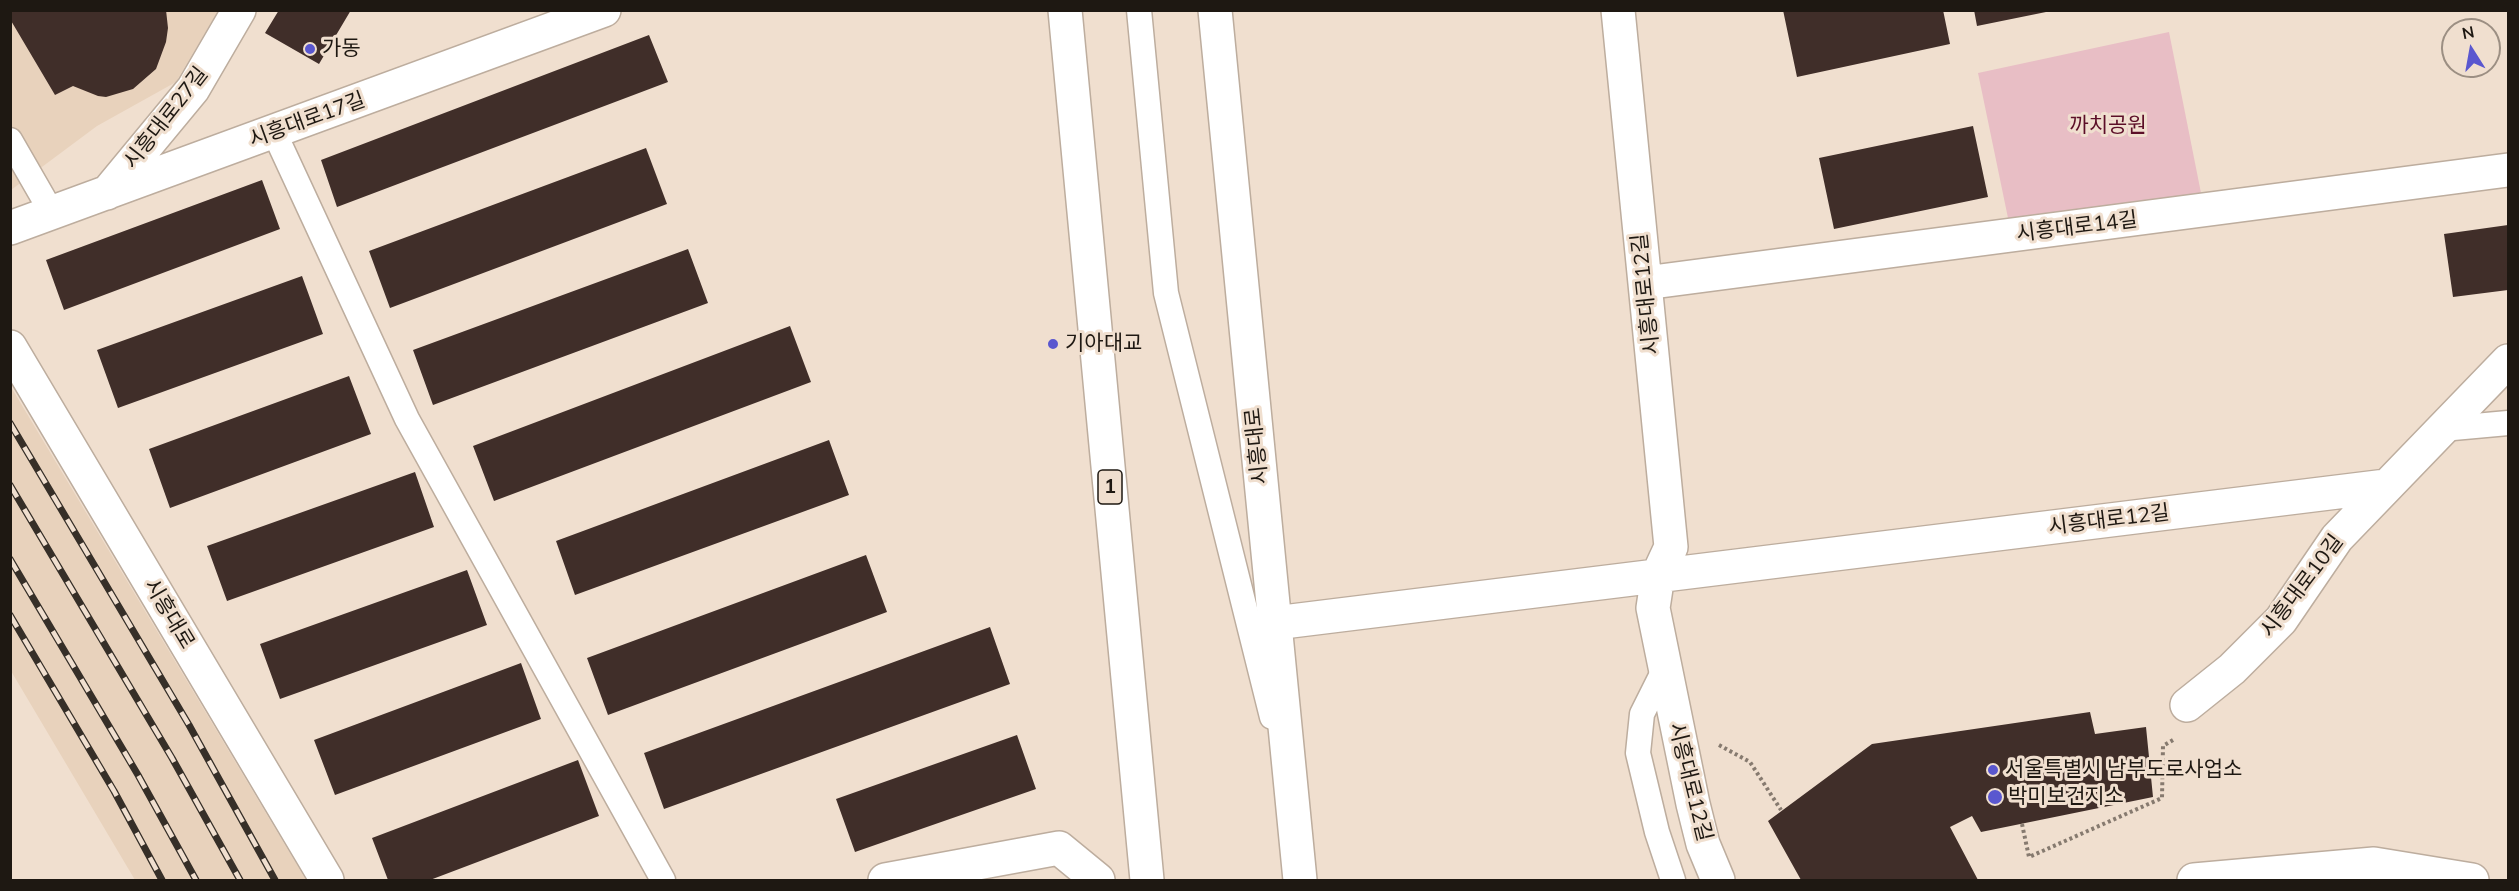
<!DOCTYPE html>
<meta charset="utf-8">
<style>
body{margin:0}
#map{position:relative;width:2519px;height:891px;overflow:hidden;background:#f0dfcf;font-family:Mulish,sans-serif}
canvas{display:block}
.frame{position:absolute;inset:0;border:12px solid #1e1812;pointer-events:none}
.north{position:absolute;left:2441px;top:18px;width:60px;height:60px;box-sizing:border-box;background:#f0dfcf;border:2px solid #9c8f83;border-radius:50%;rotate:349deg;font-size:16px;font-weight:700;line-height:24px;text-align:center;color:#1e1812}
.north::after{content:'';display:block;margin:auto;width:21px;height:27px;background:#5a57cf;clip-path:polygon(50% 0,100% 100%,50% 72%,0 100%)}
</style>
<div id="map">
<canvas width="2519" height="891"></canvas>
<div class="frame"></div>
<div class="north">N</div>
</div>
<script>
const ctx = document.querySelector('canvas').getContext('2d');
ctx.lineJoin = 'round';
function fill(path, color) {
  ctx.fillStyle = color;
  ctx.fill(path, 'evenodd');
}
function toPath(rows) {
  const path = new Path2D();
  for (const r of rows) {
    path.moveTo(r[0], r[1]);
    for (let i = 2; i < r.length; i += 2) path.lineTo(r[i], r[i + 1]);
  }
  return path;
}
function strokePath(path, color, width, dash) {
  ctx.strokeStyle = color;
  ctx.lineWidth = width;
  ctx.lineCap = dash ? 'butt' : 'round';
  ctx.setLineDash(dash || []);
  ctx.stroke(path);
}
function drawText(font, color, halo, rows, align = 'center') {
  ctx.font = font + ' Mulish,"Noto Sans KR",sans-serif';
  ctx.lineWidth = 6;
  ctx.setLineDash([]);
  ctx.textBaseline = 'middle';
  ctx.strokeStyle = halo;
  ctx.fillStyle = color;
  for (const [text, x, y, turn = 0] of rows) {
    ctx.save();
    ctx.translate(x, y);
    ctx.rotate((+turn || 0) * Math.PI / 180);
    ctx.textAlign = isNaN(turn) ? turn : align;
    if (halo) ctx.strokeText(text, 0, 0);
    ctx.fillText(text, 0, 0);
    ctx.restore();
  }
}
fill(toPath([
 [11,11,218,11,176,82,97,126,11,190],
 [11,387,306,880,135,880,11,671]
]), '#e8d2bc');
fill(toPath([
 [2169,32,2201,193,2008,218,1978,73]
]), '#e8bec5');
fill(toPath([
 [10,10,166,10,168,28,166,42,156,69,133,89,106,97,98,96,73,86,55,95,10,19],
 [279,10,351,10,319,64,265,33],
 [1783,10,1943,10,1950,44,1797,77],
 [1974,10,2046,10,2046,12,1977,26],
 [649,35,668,82,337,207,321,160],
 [1973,126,1988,197,1834,229,1819,158],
 [646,148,667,204,390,308,369,251],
 [262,180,280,229,64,310,46,260],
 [2508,225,2508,290,2453,297,2444,234],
 [688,249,708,303,433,405,413,350],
 [302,276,323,334,118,408,97,350],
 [790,326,811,382,494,501,473,446],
 [349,376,371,434,170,508,149,449],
 [829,440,849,495,575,595,556,541],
 [415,472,434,527,227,601,207,546],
 [866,555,887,612,608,715,587,658],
 [467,570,487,625,280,699,260,644],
 [990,627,1010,684,664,809,644,753],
 [521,663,541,719,335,795,314,740],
 [2090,712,2095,734,2146,727,2153,797,1981,832,1972,816,1950,827,1978,880,1801,880,1768,821,1872,744],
 [1017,735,1036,789,855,852,836,799],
 [578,760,599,816,430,880,388,880,372,838]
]), '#402e29');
const service = toPath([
 [1139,10,1166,293,1272,717],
 [274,132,407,419,663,880],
 [10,140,52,213],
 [2442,429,2508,423],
 [1664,670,1642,714,1638,753,1657,832,1673,880]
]);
const minor = toPath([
 [1618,10,1671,547,1658,575,1653,608,1693,804,1703,844,1718,880],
 [107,193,193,89,239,10],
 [10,228,604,10],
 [1645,283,2508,170],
 [10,347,327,880],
 [1275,623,2386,486],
 [2187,705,2232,669,2281,620,2337,538,2508,361],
 [885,880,1059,848,1098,880]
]);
const primary = toPath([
 [1065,10,1147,880],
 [1215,10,1300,880]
]);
const trunk = toPath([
 [2194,880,2374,864,2472,880]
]);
strokePath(service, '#bdad9e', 27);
strokePath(minor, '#bdad9e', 36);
strokePath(primary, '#bdad9e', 36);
strokePath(trunk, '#bdad9e', 36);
strokePath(toPath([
 [1719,745,1750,762,1781,810],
 [2022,824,2029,857,2162,798,2163,746,2173,740]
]), '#867a6f', 4, [3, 3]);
strokePath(service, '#fff', 24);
strokePath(minor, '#fff', 33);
strokePath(primary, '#fff', 33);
strokePath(trunk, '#fff', 33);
const rail = toPath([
 [10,423,189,725,275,880],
 [10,485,172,758,240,880],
 [10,559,138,775,196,880],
 [10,615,114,791,162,880]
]);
strokePath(rail, '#362f28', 7);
strokePath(rail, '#f0dfcf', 4.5, [14]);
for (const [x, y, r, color] of [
 [310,49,6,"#5a57cf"],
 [1053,344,6,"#5a57cf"],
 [1993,770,6,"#5a57cf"],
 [1995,797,8,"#5a57cf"]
]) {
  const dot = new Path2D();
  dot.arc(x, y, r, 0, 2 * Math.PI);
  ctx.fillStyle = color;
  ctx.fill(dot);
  strokePath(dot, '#f0dfcf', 2);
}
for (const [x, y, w] of [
 [1110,487,24]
]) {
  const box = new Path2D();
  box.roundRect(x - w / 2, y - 17, w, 34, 4.5);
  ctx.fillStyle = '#f0dfcf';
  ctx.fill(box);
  strokePath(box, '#1e1812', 1.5);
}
drawText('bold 20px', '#1e1812', null, [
 ["1",1110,487]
]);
drawText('21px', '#1e1812', '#f0dfcf', [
 ["가동",322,49],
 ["기아대교",1065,344],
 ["서울특별시 남부도로사업소",2005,770],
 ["박미보건지소",2008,797]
], 'left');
drawText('21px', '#1e1812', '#f0dfcf', [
 ["시흥대로27길",166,118,-52],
 ["시흥대로17길",307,120,-20],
 ["시흥대로14길",2077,227,-7],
 ["시흥대로12길",1646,294,-96],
 ["시흥대로",1257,446,-96],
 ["시흥대로12길",2109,520,-7],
 ["시흥대로10길",2302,586,-53],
 ["시흥대로",169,614,59],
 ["시흥대로12길",1690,782,76]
]);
drawText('21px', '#5c0f28', '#f0dfcf', [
 ["까치공원",2108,126]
]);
</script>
